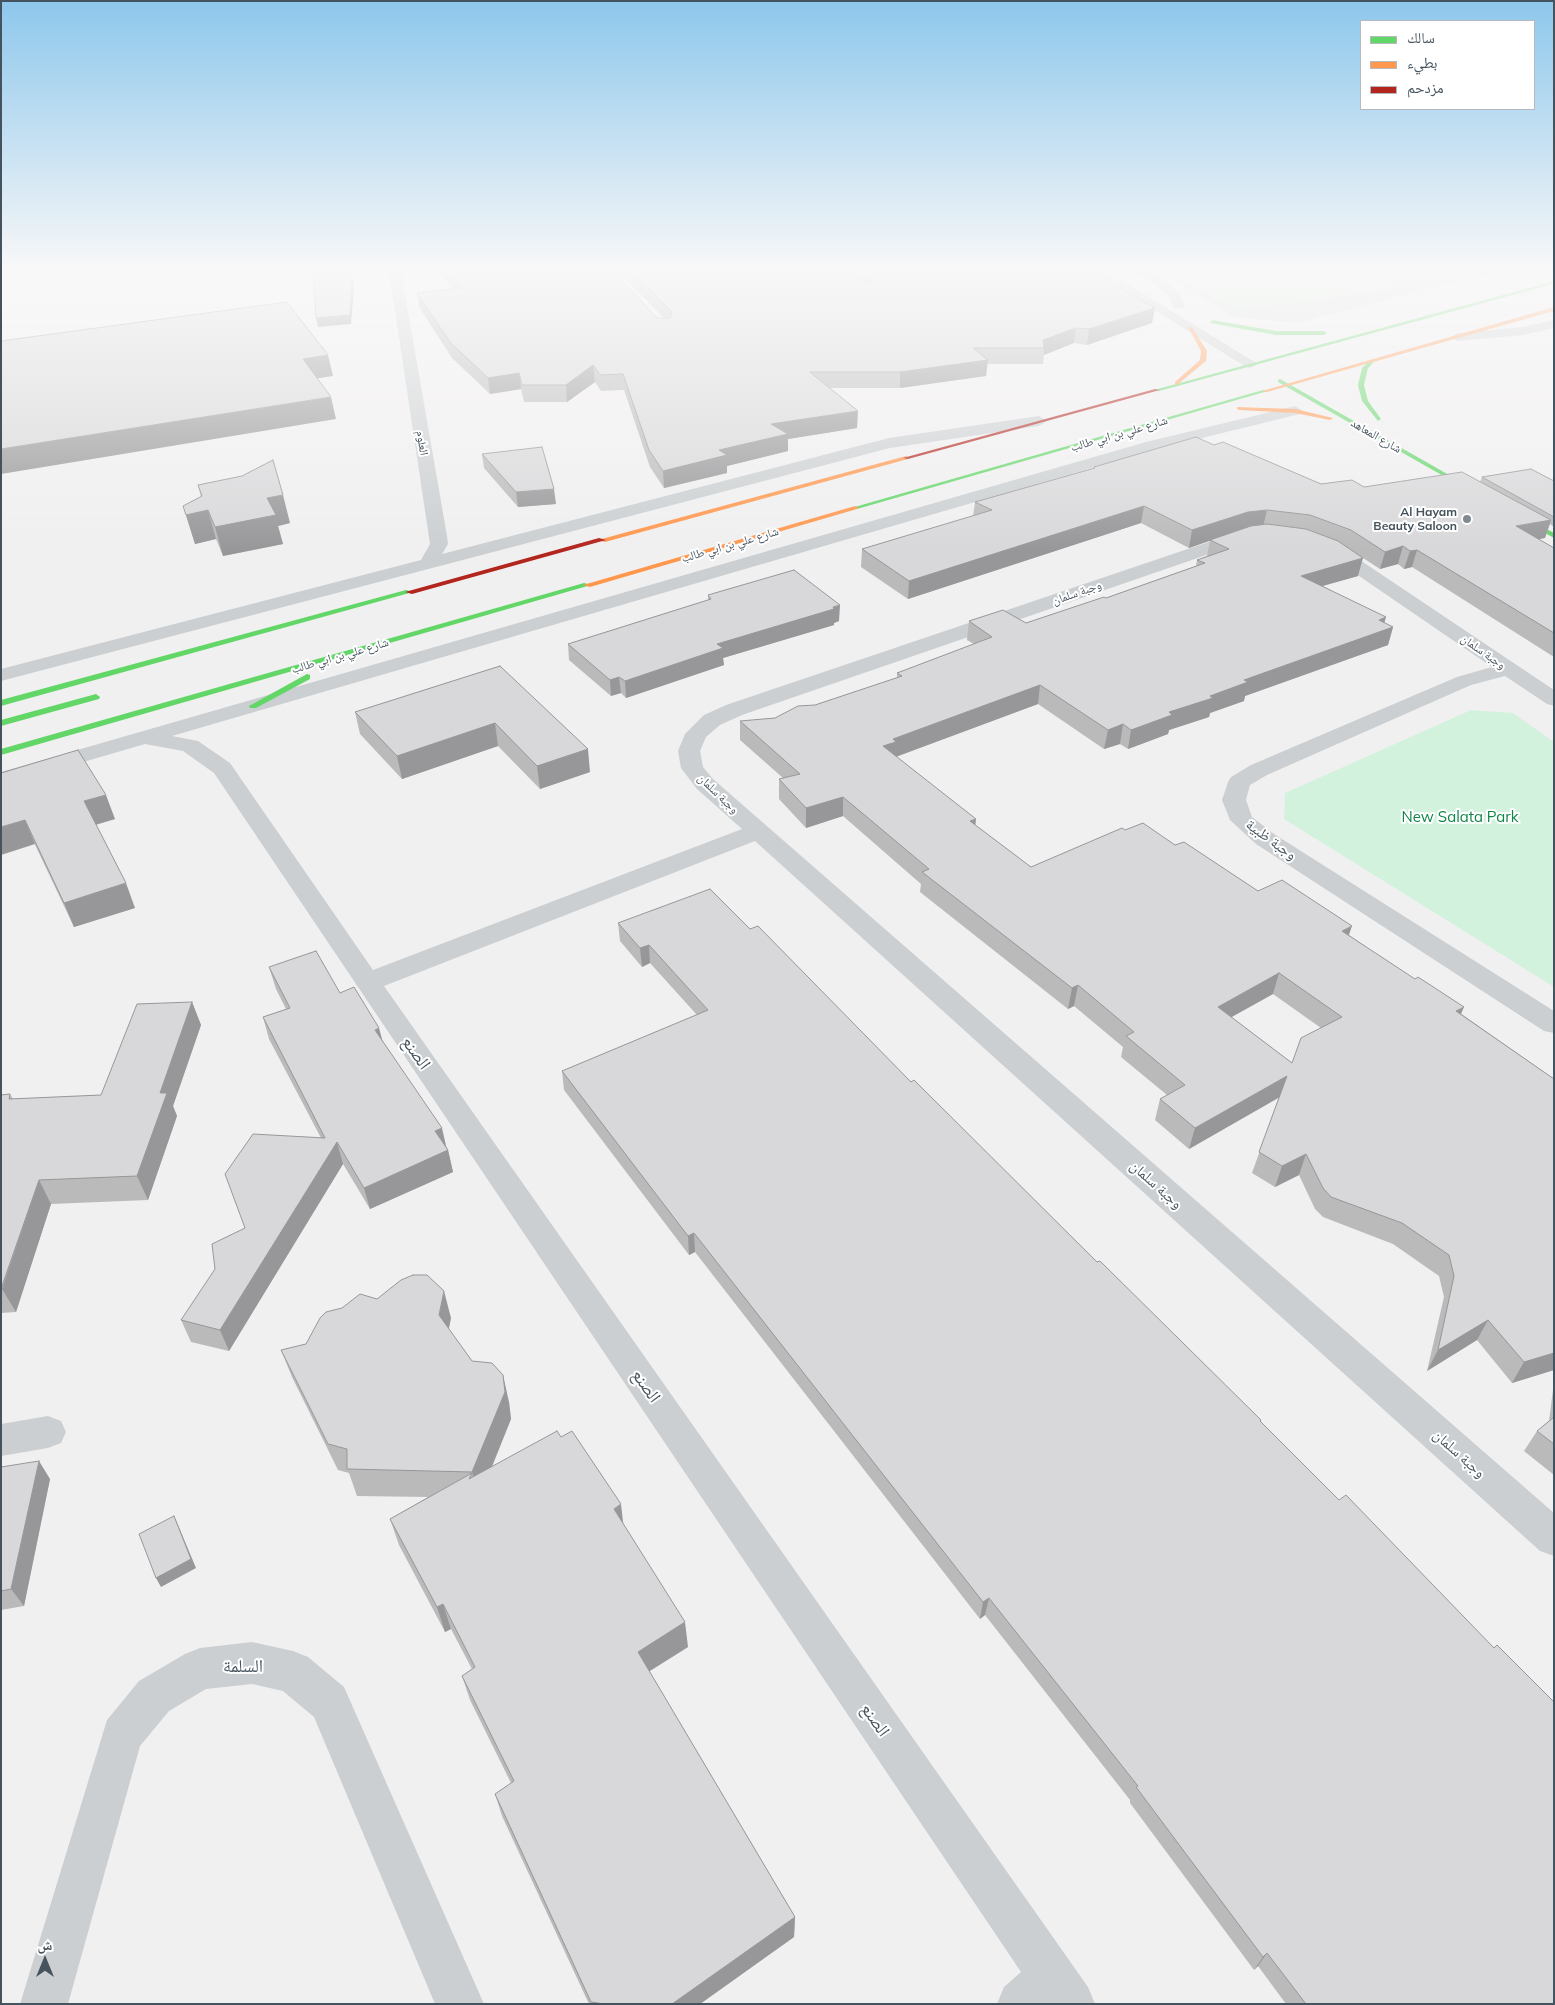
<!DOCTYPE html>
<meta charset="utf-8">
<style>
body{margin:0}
#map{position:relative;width:1555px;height:2005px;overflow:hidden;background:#f1f0f0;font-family:Mulish,"Noto Naskh Arabic",sans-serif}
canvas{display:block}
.frame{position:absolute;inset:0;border:2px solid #45535e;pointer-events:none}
.legend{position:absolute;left:1360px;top:20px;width:175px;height:90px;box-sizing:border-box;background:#fff;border:1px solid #b5babf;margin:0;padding:6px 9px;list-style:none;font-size:15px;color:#45535e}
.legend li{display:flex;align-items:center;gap:10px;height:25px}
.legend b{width:25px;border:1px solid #b5babf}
.north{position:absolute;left:20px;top:1935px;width:50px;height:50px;-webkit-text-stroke:4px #fff;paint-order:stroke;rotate:0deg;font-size:14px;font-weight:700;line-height:20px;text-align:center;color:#45535e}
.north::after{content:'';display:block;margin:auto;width:18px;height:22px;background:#45535e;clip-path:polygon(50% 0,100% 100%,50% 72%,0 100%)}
</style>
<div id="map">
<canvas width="1555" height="2005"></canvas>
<div class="frame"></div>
<ul class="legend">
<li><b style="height:6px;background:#63d668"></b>سالك</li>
<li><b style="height:6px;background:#ff974d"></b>بطيء</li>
<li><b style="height:6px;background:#b3261e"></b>مزدحم</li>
</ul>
<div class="north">ش</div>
</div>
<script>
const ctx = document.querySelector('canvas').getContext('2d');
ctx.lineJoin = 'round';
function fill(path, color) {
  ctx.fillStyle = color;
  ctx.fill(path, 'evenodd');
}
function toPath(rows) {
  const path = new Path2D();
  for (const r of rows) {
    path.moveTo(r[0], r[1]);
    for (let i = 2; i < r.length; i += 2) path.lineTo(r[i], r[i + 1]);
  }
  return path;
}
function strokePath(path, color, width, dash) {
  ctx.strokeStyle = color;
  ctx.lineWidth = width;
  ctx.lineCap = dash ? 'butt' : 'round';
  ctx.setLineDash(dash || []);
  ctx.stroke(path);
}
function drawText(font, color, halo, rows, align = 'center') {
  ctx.font = font + ' Mulish,"Noto Naskh Arabic",sans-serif';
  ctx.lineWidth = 4;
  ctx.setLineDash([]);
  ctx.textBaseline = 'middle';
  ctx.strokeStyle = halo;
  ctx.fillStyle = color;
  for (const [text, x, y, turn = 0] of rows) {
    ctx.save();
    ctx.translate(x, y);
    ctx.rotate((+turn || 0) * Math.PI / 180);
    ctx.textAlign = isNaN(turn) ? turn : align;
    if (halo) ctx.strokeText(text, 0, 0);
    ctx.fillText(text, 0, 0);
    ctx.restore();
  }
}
fill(toPath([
 [1157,271,1510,271,1448,283,1298,323,1234,317]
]), '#e2e1e2');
fill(toPath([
 [1258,271,1364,271,1402,288,1240,309,1181,280],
 [1471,710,1513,713,1554,742,1554,987,1284,819,1285,793]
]), '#d3f2de');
fill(toPath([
 [389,271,401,271,447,536,448,544,442,554,889,438,1039,416,1047,421,1039,426,890,448,1,681,1,669,421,560,430,544,389,271],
 [1092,271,1106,271,1258,364,1251,368,1246,367,1092,271],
 [1136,271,1150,271,1163,278,1179,293,1185,305,1184,308,1174,308,1168,295,1136,271],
 [1554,320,1554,328,1523,335,1458,341,1451,337,1458,333,1523,327,1554,320],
 [1295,406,1303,411,1300,414,1157,449,172,736,198,741,230,763,373,970,742,829,697,789,681,768,678,751,685,734,704,715,726,705,1238,532,1244,531,1250,532,1253,536,1250,540,742,715,720,725,706,737,700,751,703,767,713,779,1554,1513,1554,1556,1540,1551,755,841,384,986,1088,1987,1095,2004,997,2004,1004,1987,1021,1972,214,773,183,751,145,744,1,786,1,772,1146,442,1295,406],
 [1330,543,1336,544,1554,690,1554,706,1547,704,1505,676,1471,685,1267,775,1250,785,1246,800,1252,817,1274,834,1554,1011,1554,1033,1544,1031,1256,844,1230,820,1222,800,1228,782,1231,777,1251,765,1457,677,1492,667,1324,552,1321,548,1324,544,1330,543],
 [48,1416,61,1421,66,1432,61,1443,48,1448,1,1456,1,1424,48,1416],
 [252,1642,293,1651,308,1657,344,1687,484,2004,435,2004,314,1717,283,1691,252,1684,206,1689,169,1711,140,1746,68,2004,20,2004,107,1720,139,1681,185,1654,200,1648,252,1642]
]), '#cbcfd1');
fill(toPath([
 [1554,281,1554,284,1159,391,1154,390,1554,281],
 [1212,320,1276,331,1324,331,1327,333,1324,335,1276,335,1210,323,1212,320],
 [1372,359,1375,361,1368,368,1364,385,1368,401,1381,419,1378,421,1362,401,1358,385,1362,368,1372,359],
 [1280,379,1479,492,1480,493,1475,494,1278,382,1278,380,1280,379],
 [1263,390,1268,391,857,509,851,508,1263,390],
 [1513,513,1517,513,1554,533,1554,538,1513,515,1513,513],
 [584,583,591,585,1,755,1,749,584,583],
 [406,590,413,592,1,706,1,700,406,590],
 [307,674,310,675,310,679,256,708,250,708,249,706,307,674],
 [96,694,100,697,99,699,1,726,1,720,96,694]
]), '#63d668');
fill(toPath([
 [1554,307,1554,311,1267,392,1262,391,1554,307],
 [1188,327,1192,327,1207,351,1206,361,1177,385,1175,384,1175,382,1200,360,1201,351,1188,327],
 [1237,407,1295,409,1333,418,1330,420,1295,413,1239,410,1237,409,1237,407],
 [906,456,909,458,908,459,605,542,598,540,906,456],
 [855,506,859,508,857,509,590,587,583,585,855,506]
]), '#ff974d');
fill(toPath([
 [1155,389,1160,390,908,459,903,458,1155,389],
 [599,538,606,540,412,594,405,592,599,538]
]), '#b3261e');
fill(toPath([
 [438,271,613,271,657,318,664,318,617,271,1092,271,1155,308,1152,323,1087,345,1074,343,1044,355,1043,364,987,364,986,376,900,388,830,388,857,428,788,439,788,451,727,466,727,473,664,488,650,467,624,390,601,391,595,382,567,402,524,402,521,389,490,394,452,358,419,307,417,293,453,289],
 [1214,445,1321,484,1364,487,1480,482,1482,477,1554,481,1554,527,1550,524,1545,538,1539,539,1554,548,1554,657,1412,567,1404,569,1398,564,1380,569,1346,547,1358,576,1323,586,1384,623,1393,627,1388,645,1245,696,1244,701,1210,713,1209,717,1169,730,1168,734,1128,749,1120,744,1104,749,1038,704,896,757,975,825,1031,867,1125,830,1175,845,1258,891,1349,935,1554,1079,1554,1370,1512,1383,1477,1340,1427,1371,1444,1297,1439,1276,1393,1244,1323,1217,1315,1209,1299,1175,1275,1187,1252,1173,1279,1097,1189,1149,1155,1120,1160,1099,1167,1095,1121,1057,1123,1047,1074,1006,1068,1009,920,892,921,884,843,816,806,828,779,799,779,779,783,778,740,740,740,721,775,718,815,705,897,678,897,673,974,644,967,640,969,621,1026,623,1106,598,1196,566,1197,560,1207,556,1210,540,1189,548,1141,523,908,599,861,567,862,549,973,516,975,502,1094,469,1094,467],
 [1273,994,1321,1028,1292,1063,1231,1017],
 [482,454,556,504,518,507,484,468],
 [198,485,290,523,278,526,283,544,223,556,216,539,195,544,183,506,201,497],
 [708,595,839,621,834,623,834,625,723,658,724,665,626,698,621,693,611,696,569,660,568,644,708,600],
 [500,666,590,772,540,789,498,746,402,779,360,734,355,712],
 [1,773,115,819,96,825,135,908,74,927],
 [618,923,750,929,911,1082,1097,1262,1260,1422,1554,2004,1286,2004,1258,1966,1254,1970,1130,1803,1130,1800,985,1615,980,1619,695,1252,689,1255,564,1090,562,1071,697,1015,650,963,642,967,620,941],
 [269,967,340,993,382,1040,448,1150,453,1172,370,1209,343,1164,229,1351,191,1342,181,1320,245,1228,321,1138,269,1039,263,1017,286,1009,276,989],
 [192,1002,201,1025,173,1106,177,1116,148,1200,51,1204,16,1312,1,1313,1,1095,10,1094,13,1099,101,1095],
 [377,1299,451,1318,448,1329,472,1361,509,1402,511,1419,492,1467,623,1524,688,1647,649,1671,795,1917,794,1937,700,2004,589,2004,502,1816,495,1794,511,1783,470,1700,462,1676,472,1669,451,1629,445,1632,399,1545,390,1519,428,1497,357,1496,349,1473,338,1470,292,1377,281,1350,306,1344,342,1308],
 [1554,1382,1554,1475,1524,1451,1537,1431,1549,1421],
 [1,1467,50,1479,24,1606,1,1610]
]), '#bababb');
fill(toPath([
 [351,271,352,271,354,290,351,324,318,327,316,318],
 [1155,308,1152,323,1087,345,1089,329],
 [1076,328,1074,343,1044,355,1044,348,1043,340],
 [328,355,333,376,307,380,303,359],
 [988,360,986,376,900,388,900,372],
 [593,365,595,382,567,402,566,385],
 [519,373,521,389,490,394,488,378],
 [331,397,336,419,1,474,1,449],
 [858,411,857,428,788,439,788,451,727,466,727,473,664,488,663,471,719,450,771,424],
 [554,489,556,504,518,507,516,492],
 [283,495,290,523,278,526,283,544,223,556,215,527,267,498],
 [1144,506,1141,523,908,599,909,581],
 [208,510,216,539,195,544,186,515],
 [1267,510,1263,527,1244,529,1189,548,1192,530,1248,512],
 [1551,520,1545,538,1510,544,1516,526],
 [1403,546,1398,564,1380,569,1385,552],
 [1417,550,1412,567,1404,569,1410,551],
 [1363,558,1358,576,1297,593,1301,576],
 [840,605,839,621,834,623,834,625,723,658,724,665,626,698,625,681,717,644],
 [1386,617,1382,631,1393,627,1388,645,1245,696,1244,701,1210,713,1209,717,1169,730,1168,734,1128,749,1131,730,1169,712,1210,696,1244,680],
 [619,677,621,693,611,696,610,680],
 [1040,685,1038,704,895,757,883,746,893,739],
 [495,723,498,746,402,779,397,756],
 [1123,724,1120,744,1104,749,1108,730],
 [588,749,590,772,540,789,537,766],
 [106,795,115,819,94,825,84,801],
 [843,797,843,816,806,828,806,808],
 [976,819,974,839,970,821],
 [25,820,35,844,1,855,1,827],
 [126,883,135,908,74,927,64,903],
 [1352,926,1345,946,1342,931],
 [649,945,650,963,642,967,640,948],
 [1279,973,1273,994,1212,1028,1218,1007],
 [1078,985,1074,1006,1068,1009,1072,988],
 [192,1002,201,1025,173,1106,177,1116,148,1200,137,1176,160,1093],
 [1464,1007,1455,1028,1456,1011],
 [379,1028,385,1050,375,1030],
 [1287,1076,1280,1097,1189,1149,1195,1128],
 [442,1128,447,1150,435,1131],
 [337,1142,343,1164,229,1351,220,1330],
 [448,1150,453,1172,370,1209,364,1188],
 [1306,1154,1299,1175,1275,1187,1282,1166],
 [39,1180,51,1204,16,1312,2,1289],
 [694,1233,695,1252,689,1255,688,1236],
 [444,1291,451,1318,446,1343,439,1315],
 [1488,1320,1477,1340,1427,1371,1438,1350],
 [1554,1353,1554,1370,1512,1383,1524,1362],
 [503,1375,509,1402,511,1419,479,1498,472,1472],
 [39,1461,50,1479,24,1606,11,1589],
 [621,1504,624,1530,614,1509],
 [174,1516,178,1525,196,1568,161,1587,156,1578],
 [989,1598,985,1615,980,1619,983,1602],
 [443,1604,451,1629,445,1632,437,1607],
 [685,1622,688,1647,642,1676,638,1652],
 [795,1917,794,1937,700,2004,672,2004],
 [1267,1953,1258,1966,1254,1970,1263,1957]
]), '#979799');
const building = toPath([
 [313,271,351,271,352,281,350,315,316,318,313,271],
 [448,271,613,271,657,318,670,318,672,313,670,310,631,271,845,271,860,283,870,283,873,279,863,271,1092,271,1155,308,1089,329,1076,328,1043,340,1044,348,973,348,988,360,900,372,810,372,858,411,771,424,788,434,719,450,727,455,663,471,649,450,623,374,600,375,593,365,566,385,522,385,519,373,488,378,450,342,417,293,462,288,448,271],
 [287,302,328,355,303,359,331,397,1,449,1,341,287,302],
 [1196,437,1214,445,1223,442,1321,484,1352,480,1364,487,1462,472,1551,520,1516,526,1554,548,1554,633,1417,550,1410,551,1403,546,1385,552,1351,530,1310,515,1267,510,1248,512,1192,530,1144,506,909,581,862,549,992,510,975,502,1095,468,1094,467,1196,437],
 [542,447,554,489,516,492,482,454,542,447],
 [273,460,283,495,267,498,276,515,215,527,208,510,186,515,183,506,202,496,198,485,242,476,273,460],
 [1531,469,1554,481,1554,517,1482,477,1531,469],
 [1267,524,1306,529,1338,541,1363,558,1301,576,1386,617,1379,620,1393,627,1244,680,1248,682,1210,696,1213,698,1169,712,1172,715,1131,730,1123,724,1108,730,1040,685,893,739,896,742,883,746,976,819,970,821,1031,867,1122,828,1125,830,1143,823,1175,845,1184,842,1258,891,1282,880,1352,926,1342,931,1415,979,1418,977,1464,1007,1456,1011,1554,1079,1554,1353,1524,1362,1488,1320,1438,1350,1454,1276,1449,1255,1402,1223,1331,1197,1323,1188,1306,1154,1282,1166,1259,1152,1287,1076,1195,1128,1160,1099,1185,1085,1126,1036,1134,1032,1078,985,1072,988,922,872,929,869,843,797,806,808,779,779,800,774,740,721,775,718,798,706,815,705,902,676,897,673,992,637,969,621,1003,610,1026,623,1104,597,1106,598,1205,563,1197,560,1229,549,1210,540,1251,526,1267,524],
 [1279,973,1342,1017,1301,1038,1292,1063,1218,1007,1279,973],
 [794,570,840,605,833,607,834,609,717,644,723,648,625,681,619,677,610,680,568,644,711,599,708,595,794,570],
 [500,666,588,749,537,766,495,723,397,756,355,712,500,666],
 [78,750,106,795,84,801,126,883,64,903,25,820,1,827,1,773,78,750],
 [710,889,750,929,758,926,911,1082,914,1080,1097,1262,1100,1261,1261,1420,1260,1421,1339,1500,1346,1495,1494,1648,1497,1645,1554,1702,1554,2004,1306,2004,1267,1953,1263,1957,1136,1787,1138,1786,989,1598,983,1602,694,1233,688,1236,562,1071,708,1010,649,945,640,948,618,923,710,889],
 [316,951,340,993,354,987,379,1028,375,1030,442,1128,435,1131,448,1150,364,1188,337,1142,220,1330,181,1320,215,1269,212,1244,245,1228,225,1174,253,1134,325,1138,263,1017,290,1008,269,967,316,951],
 [192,1002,160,1093,167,1093,137,1176,39,1180,1,1289,1,1095,10,1094,9,1099,101,1095,137,1004,192,1002],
 [413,1275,427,1275,444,1291,439,1315,472,1361,492,1363,503,1375,505,1392,472,1472,347,1469,347,1449,328,1444,281,1350,306,1344,320,1318,326,1312,342,1308,360,1294,377,1299,401,1280,413,1275],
 [1554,1417,1554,1444,1537,1431,1554,1417],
 [557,1431,561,1437,572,1431,621,1504,614,1509,685,1622,638,1652,795,1917,672,2004,605,2004,591,2002,495,1794,514,1781,462,1676,475,1667,443,1604,437,1607,390,1519,472,1473,469,1479,557,1431],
 [39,1461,11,1589,1,1591,1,1467,39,1461],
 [174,1516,191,1559,156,1578,139,1534,174,1516]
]);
fill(building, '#d8d8da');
strokePath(building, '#979799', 1);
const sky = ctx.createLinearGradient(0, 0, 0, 551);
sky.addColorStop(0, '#8dc7ec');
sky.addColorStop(0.49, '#f9f8f8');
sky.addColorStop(1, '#f9f8f800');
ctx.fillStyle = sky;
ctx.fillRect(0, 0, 1555, 551);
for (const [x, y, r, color] of [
 [1467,519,5,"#818a91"]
]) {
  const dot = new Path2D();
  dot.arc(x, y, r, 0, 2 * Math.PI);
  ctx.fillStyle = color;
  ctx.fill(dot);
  strokePath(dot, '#fff', 2);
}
drawText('12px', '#45535e', '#fff', [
 ["شارع علي بن ابي طالب",1119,434,-16],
 ["شارع المعاهد",1376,436,30],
 ["العلوم",422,443,81],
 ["شارع علي بن ابي طالب",730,545,-16],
 ["وجبة سلمان",1077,593,-19],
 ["وجبة سلمان",1483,652,35],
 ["شارع علي بن ابي طالب",340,656,-16],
 ["وجبة سلمان",718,794,44]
]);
drawText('bold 12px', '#45535e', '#fff', [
 ["Al Hayam",1457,512],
 ["Beauty Saloon",1457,526]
], 'right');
drawText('15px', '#108649', '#fff', [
 ["New Salata Park",1460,817]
]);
drawText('15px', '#45535e', '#fff', [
 ["وجبة ظبية",1271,840,36],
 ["وجبة سلمان",1156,1185,42],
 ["وجبة سلمان",1459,1454,42]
]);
drawText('18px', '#45535e', '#fff', [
 ["الصنع",416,1053,55],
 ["الصنع",646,1386,55],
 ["السلمة",243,1667],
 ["الصنع",875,1720,55]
]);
</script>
